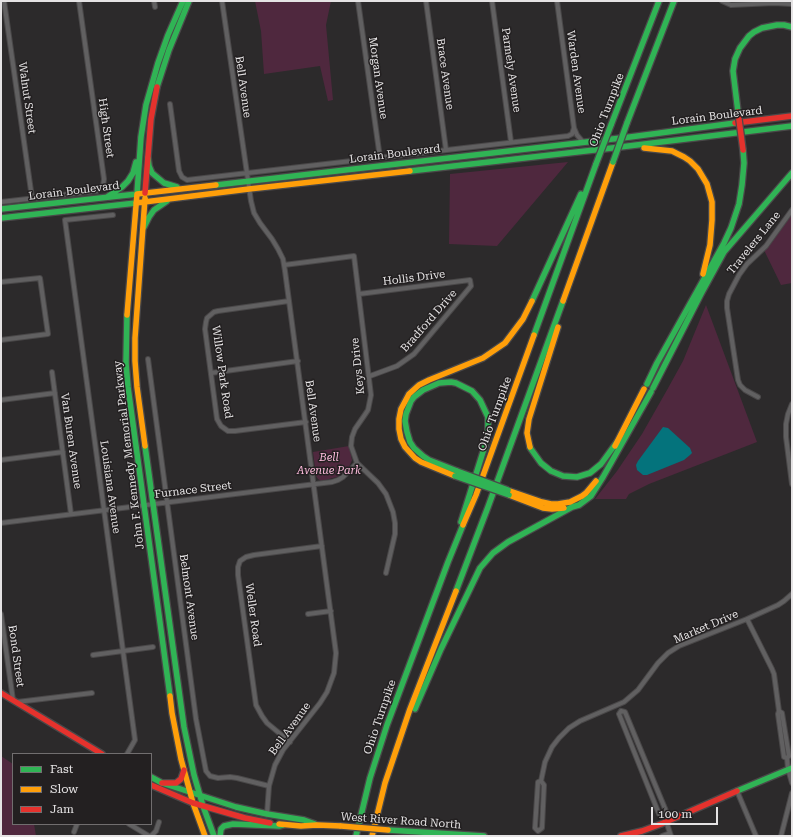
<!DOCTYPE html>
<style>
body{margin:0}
#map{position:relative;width:793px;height:837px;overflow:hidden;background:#2c2a2b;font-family:"Roboto Serif",serif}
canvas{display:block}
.frame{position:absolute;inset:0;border:2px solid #e5e3e4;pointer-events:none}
.legend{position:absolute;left:12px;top:753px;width:140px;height:72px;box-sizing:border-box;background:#232021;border:1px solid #716e6f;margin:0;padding:5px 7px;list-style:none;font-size:12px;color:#e5e3e4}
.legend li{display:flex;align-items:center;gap:8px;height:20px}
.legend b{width:20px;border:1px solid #716e6f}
.scale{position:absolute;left:651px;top:807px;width:67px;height:18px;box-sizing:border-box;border:2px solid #e5e3e4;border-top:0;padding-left:5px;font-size:12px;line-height:14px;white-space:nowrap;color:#e5e3e4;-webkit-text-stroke:3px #232021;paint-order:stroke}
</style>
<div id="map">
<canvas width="793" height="837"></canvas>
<div class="frame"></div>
<ul class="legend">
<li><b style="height:5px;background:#30b455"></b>Fast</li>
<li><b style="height:5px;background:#ff9f0a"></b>Slow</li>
<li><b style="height:5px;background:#e5322d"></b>Jam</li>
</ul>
<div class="scale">100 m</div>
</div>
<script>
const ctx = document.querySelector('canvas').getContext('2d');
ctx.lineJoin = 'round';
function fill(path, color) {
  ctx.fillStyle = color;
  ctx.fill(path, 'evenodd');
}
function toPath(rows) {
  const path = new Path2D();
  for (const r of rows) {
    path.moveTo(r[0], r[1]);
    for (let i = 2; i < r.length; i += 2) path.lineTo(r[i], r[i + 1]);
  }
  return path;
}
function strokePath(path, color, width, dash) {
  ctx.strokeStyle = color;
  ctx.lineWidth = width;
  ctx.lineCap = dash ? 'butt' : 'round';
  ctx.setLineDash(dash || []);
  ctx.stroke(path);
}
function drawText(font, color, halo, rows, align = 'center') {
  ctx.font = font + ' "Roboto Serif",serif';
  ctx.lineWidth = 3;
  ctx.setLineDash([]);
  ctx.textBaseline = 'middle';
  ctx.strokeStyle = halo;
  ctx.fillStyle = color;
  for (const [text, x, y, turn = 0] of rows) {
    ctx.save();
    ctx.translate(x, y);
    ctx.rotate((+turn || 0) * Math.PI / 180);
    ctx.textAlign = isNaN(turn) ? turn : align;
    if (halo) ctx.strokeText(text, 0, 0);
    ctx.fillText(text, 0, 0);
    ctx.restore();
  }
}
fill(toPath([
 [255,1,331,1,326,25,333,100,328,101,320,66,264,74,261,31],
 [568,162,497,246,449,244,450,174],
 [792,214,792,283,781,285,764,250,769,246],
 [706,305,757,442,649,484,629,494,626,499,595,499,617,471,642,434,667,390,683,361],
 [349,446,352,460,349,467,337,477,321,481,318,479,316,476,313,452],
 [1,756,13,764,13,824,34,824,36,836,1,836]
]), '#4f283e');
fill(toPath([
 [663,427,668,428,690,448,692,453,690,455,684,460,647,475,643,475,637,470,636,465,638,461]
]), '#04737c');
const street = toPath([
 [4,1,32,198],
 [154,1,155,7],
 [222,1,251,201,254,213,260,223,272,239,278,249,283,259,285,271,336,653,334,673,327,692,320,703,283,750,275,765,269,786,267,814],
 [358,1,380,158],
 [426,1,446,150],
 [492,1,511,142],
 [557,1,574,128,577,135,583,142],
 [722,1,731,5,774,3,792,4],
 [170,104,179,171,182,177,187,180,568,136,572,134,574,128],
 [1,202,97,191,103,186,104,179,79,1],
 [113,215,65,220,135,740,127,754],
 [284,265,354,256,371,395,368,410,364,416,355,429,352,437,351,446,357,463,378,483,386,494,393,512,395,523,395,534,386,573],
 [1,282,40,278,48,334,1,340],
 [359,294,470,280,471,286,414,354,397,366,370,376],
 [289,301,218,311,214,312,207,318,206,322,205,329,217,419,221,426,228,431,235,431,306,422],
 [148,359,196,719,206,771,210,776,218,778,230,777,237,778,269,786],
 [52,372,71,514],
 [211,373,298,361],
 [758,397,745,390,740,385,738,380,727,308,727,301,729,294,739,275,747,264,766,246,792,210],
 [1,400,55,393],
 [792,404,788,414,786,424,786,437,792,484],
 [1,460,63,452],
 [1,523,332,482,338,480,343,477,357,463],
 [1,614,13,700],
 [308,614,331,611],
 [747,619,772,669,774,674,779,711,778,714,784,757,787,758,789,756,782,713,779,711],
 [93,655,153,647],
 [17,702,92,693],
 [621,711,625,712,666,811,664,815,659,814,619,714,621,711],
 [290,742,267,723,262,716,256,705,238,575,238,567,240,561,246,557,254,555,322,546],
 [787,758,788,769,792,783],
 [541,781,544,785,542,828,538,831,535,828,538,782,541,781,545,762,552,747,559,738,569,728,580,721,624,702,638,690,658,663,668,653,679,646,747,619,778,605,784,601,792,594],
 [737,791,756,836],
 [664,815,671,836],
 [129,824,149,836],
 [74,832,77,824],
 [151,836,156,831,159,822],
 [662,836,670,833],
 [781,836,792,793]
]);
const fast = toPath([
 [157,87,169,50,189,1],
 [738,112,733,71,735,59,740,48,749,36,754,32,762,28,777,25,784,25,792,27],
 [627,123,674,1],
 [611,125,659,1],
 [148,158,149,166,152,173,164,183,177,187],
 [410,171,612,148,792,126],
 [216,185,630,137,735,123],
 [137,194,141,137,146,105,158,63,168,35,183,1],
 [107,197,122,187,128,181,133,173,136,162],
 [1,209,137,194],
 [1,218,136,203],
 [144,227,149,217,154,210,167,201],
 [532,301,581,194],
 [127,315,126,363,128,387,170,696],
 [534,335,596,164],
 [647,384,657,363,724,243,731,228,739,204,742,185,744,163,743,150],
 [653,388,701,294,724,252,792,173],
 [145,446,184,727,194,775,203,806,214,836],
 [530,447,531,449,541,463,551,471,563,476,577,477,590,473,601,464,617,442],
 [457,471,429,460,423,456,414,448,410,442,407,432,405,421,406,414,411,401,414,397,423,390,439,383,451,382,456,383,472,391,480,400,488,417,488,436,461,522],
 [456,591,488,507,563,301],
 [415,709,441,649,480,568,493,553,508,542,572,507,579,505,591,496,603,477,651,392],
 [151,777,162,783,236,807,267,814,304,820,315,824],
 [737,791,792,768],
 [388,830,484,836],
 [220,836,221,829,224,826,233,824,279,826,283,825],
 [356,836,370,778,387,725,448,562,463,525]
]);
const slow = toPath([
 [644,148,672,151,684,157,690,161,698,169,707,184,712,202,712,220,710,245,703,274],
 [145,198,135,338,135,361,137,387,145,446],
 [136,203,249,189,410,171],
 [563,301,613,162],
 [127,315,137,194,216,185],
 [615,446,644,389],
 [530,447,527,433,529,419,558,327],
 [455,476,421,462,415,458,405,447,401,439,399,429,399,419,401,409,409,394,419,385,429,380,483,358,505,343,523,319,532,301],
 [510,491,542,502,551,504,558,504,570,502,582,496,586,493,596,481],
 [509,495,543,508,552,509,564,508],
 [463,525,476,495,534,335],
 [170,696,172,713,181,759,193,803,205,836],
 [279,824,301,826,317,825,341,826],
 [372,836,385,783,410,709,456,591]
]);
const jam = toPath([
 [735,123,792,116],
 [145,193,151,119,157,87],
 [1,693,102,754],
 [162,783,176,783,181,779,184,770],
 [151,785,193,803,245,818,270,823],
 [621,836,642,831,661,824,737,791]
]);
strokePath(street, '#4a4849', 6);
strokePath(fast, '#4a4849', 8);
strokePath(slow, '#4a4849', 8);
strokePath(jam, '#4a4849', 8);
strokePath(street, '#616061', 4);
strokePath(fast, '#30b455', 5.5);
strokePath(slow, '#ff9f0a', 5.5);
strokePath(jam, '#e5322d', 5.5);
const fastBridge = toPath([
 [613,162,627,123],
 [596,164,611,125],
 [457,471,508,490],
 [455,476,509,495]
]);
const slowBridge = toPath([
 [341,826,388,830]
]);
const jamBridge = toPath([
 [738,112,743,150]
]);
strokePath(fastBridge, '#4a4849', 8, []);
strokePath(slowBridge, '#4a4849', 8, []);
strokePath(jamBridge, '#4a4849', 8, []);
strokePath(fastBridge, '#30b455', 5.5);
strokePath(slowBridge, '#ff9f0a', 5.5);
strokePath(jamBridge, '#e5322d', 5.5);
drawText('11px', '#e5e3e4', '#232021', [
 ["Parmely Avenue",511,70,82],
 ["Warden Avenue",576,72,82],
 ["Brace Avenue",445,74,82],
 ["Morgan Avenue",378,78,82],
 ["Bell Avenue",243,87,82],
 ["Walnut Street",27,98,82],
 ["Ohio Turnpike",607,110,-69],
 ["Lorain Boulevard",717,116,-7],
 ["High Street",106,128,82],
 ["Lorain Boulevard",395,154,-7],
 ["Lorain Boulevard",74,191,-7],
 ["Travelers Lane",754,243,-51],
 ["Hollis Drive",414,278,-7],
 ["Bradford Drive",429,321,-49],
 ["Keys Drive",358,366,-96],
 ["Willow Park Road",222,372,82],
 ["Bell Avenue",313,411,82],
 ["Ohio Turnpike",495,414,-70],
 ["Van Buren Avenue",71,441,82],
 ["John F. Kennedy Memorial Parkway",129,455,-97],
 ["Louisiana Avenue",110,487,82],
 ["Furnace Street",193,490,-7],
 ["Belmont Avenue",189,597,82],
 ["Weller Road",253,615,82],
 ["Market Drive",706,627,-23],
 ["Bond Street",16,656,82],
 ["Ohio Turnpike",380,717,-71],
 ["Bell Avenue",290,729,-54],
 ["West River Road North",401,821,4]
]);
drawText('italic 11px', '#febcdd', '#232021', [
 ["Bell",329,458],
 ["Avenue Park",329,471]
]);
</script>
